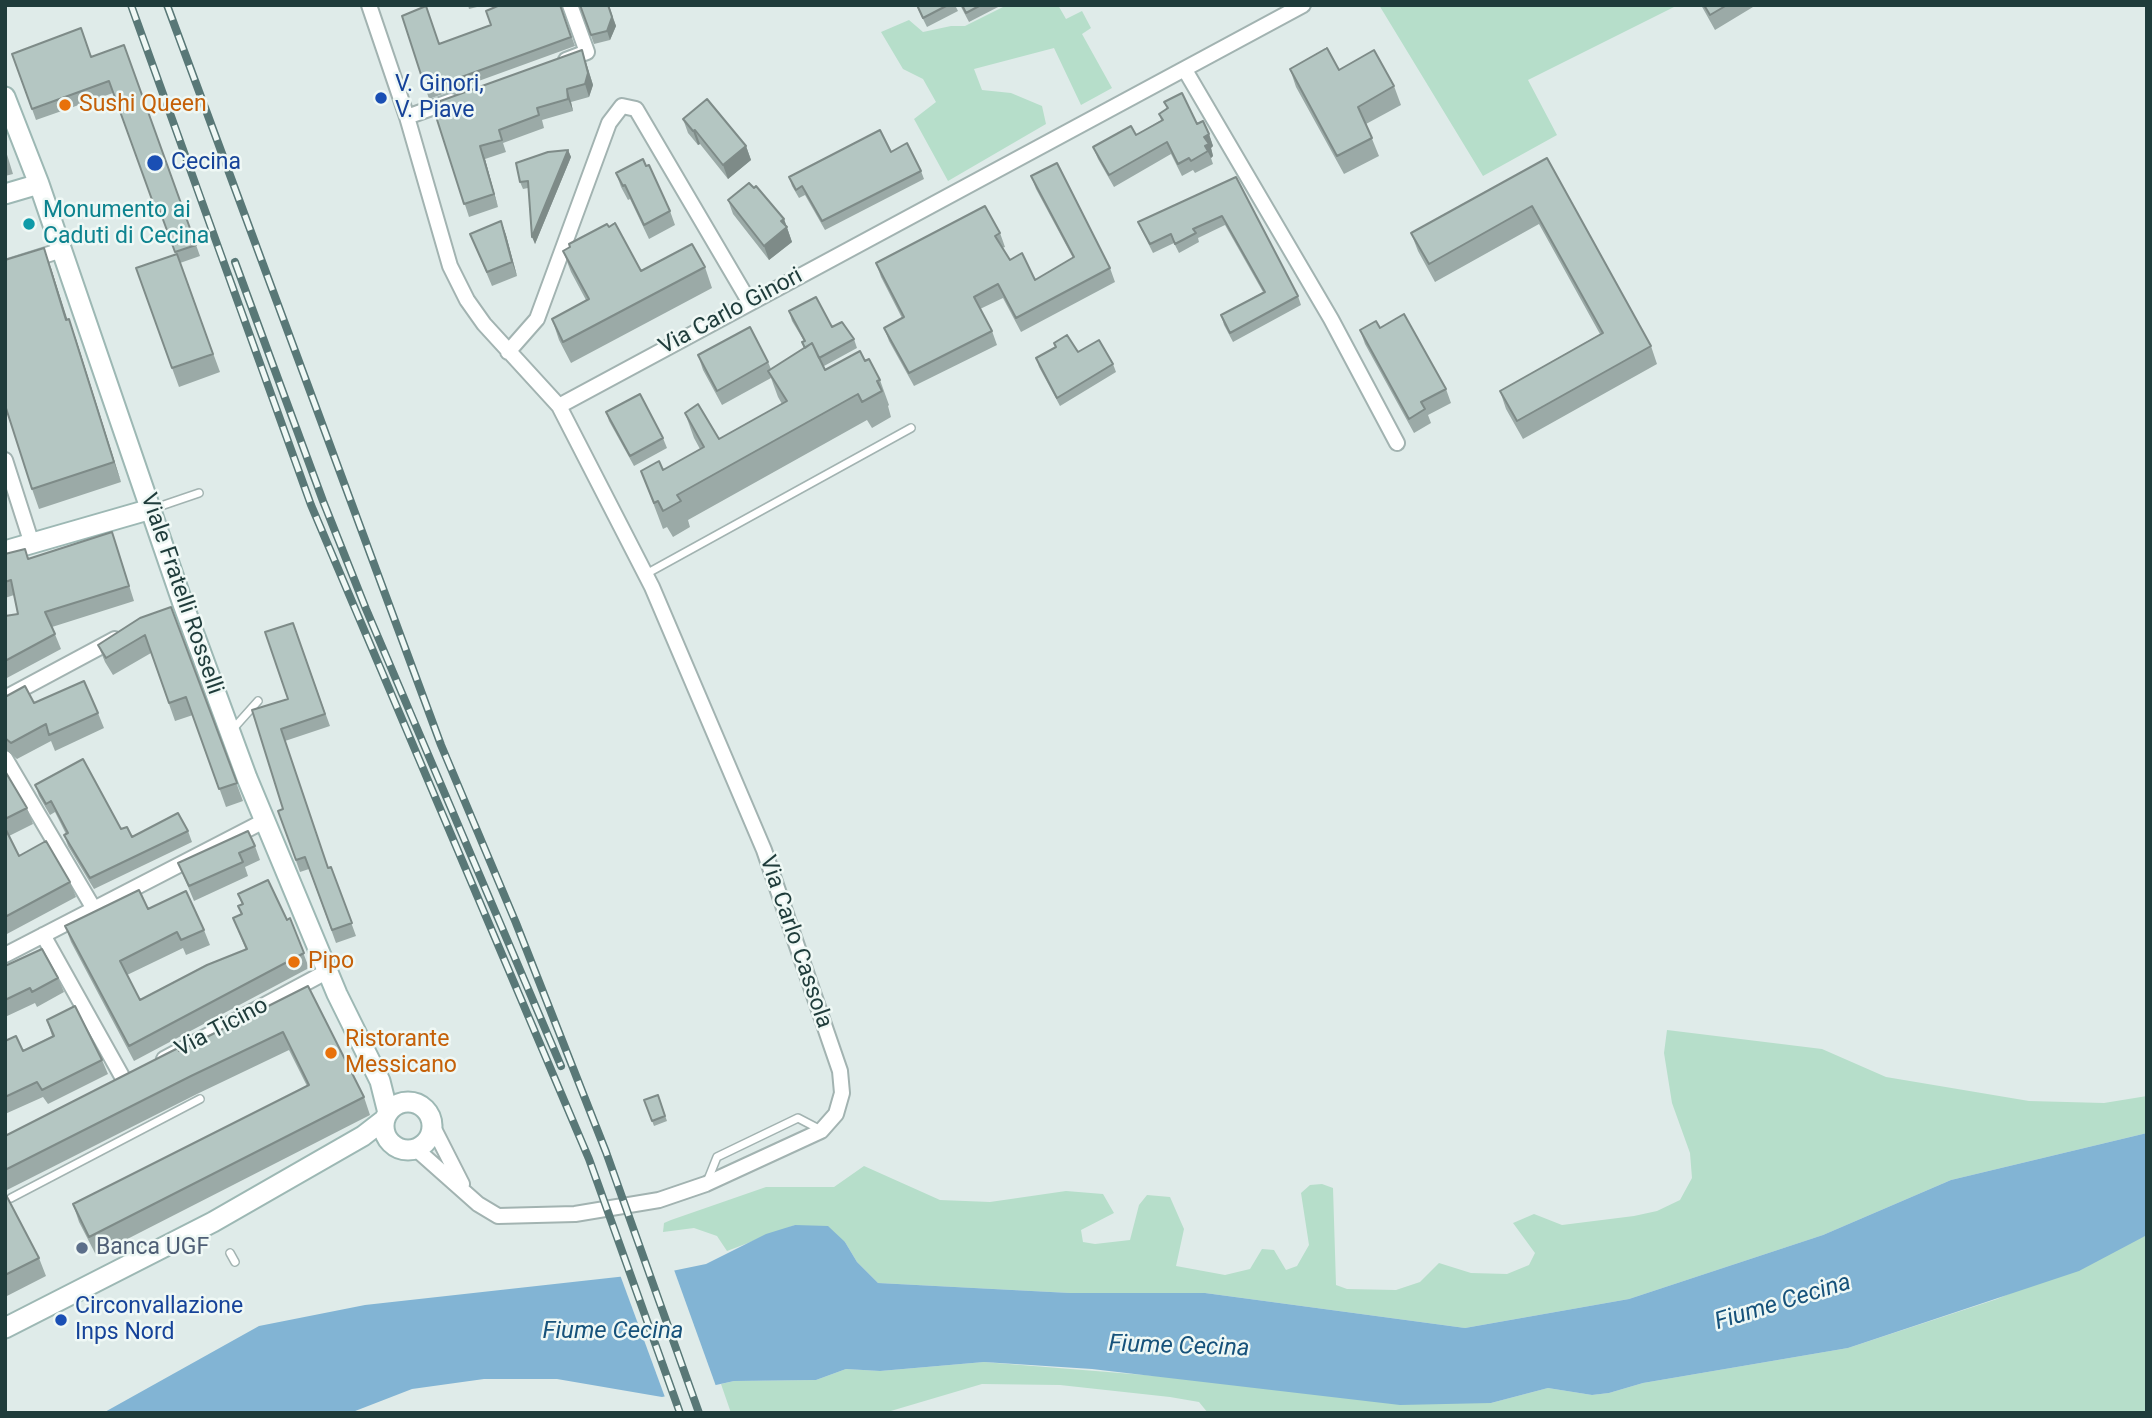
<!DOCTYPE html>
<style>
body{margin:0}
#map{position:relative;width:2152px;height:1418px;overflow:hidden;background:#dfebe9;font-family:Roboto,sans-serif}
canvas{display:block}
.frame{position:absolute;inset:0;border:7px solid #1f3c3b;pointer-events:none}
</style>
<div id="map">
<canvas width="2152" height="1418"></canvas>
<div class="frame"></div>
</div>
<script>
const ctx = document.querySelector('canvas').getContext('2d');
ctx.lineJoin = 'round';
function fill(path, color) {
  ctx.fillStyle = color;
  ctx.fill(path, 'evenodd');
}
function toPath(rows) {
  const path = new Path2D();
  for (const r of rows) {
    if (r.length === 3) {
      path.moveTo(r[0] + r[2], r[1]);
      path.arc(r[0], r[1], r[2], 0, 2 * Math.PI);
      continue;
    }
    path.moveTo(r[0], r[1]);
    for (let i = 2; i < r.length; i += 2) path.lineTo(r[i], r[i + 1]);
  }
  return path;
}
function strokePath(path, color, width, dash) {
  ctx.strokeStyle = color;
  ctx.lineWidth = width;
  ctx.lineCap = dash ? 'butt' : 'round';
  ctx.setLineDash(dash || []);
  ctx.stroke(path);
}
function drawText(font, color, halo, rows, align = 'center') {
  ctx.font = font + ' Roboto,sans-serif';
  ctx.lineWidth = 5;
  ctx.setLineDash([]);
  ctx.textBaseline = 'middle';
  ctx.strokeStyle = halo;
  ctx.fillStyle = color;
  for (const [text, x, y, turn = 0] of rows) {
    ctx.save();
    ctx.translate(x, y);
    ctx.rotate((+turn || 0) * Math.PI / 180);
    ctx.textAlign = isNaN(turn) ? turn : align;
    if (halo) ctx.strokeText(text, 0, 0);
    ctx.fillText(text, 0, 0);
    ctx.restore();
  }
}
fill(toPath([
 [1007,5,1058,5,1066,19,1082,11,1091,28,1082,34,1112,88,1081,105,1054,48,974,69,982,90,1011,93,1042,106,1046,124,948,181,914,119,936,102,923,79,903,69,881,32,909,20,923,32,951,26,965,26],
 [1379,5,1675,5,1676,6,1528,80,1557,135,1483,176],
 [1667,1030,1822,1049,1886,1077,2029,1101,2104,1103,2147,1096,2147,1133,1951,1180,1823,1235,1629,1299,1465,1328,1205,1293,1070,1293,878,1283,857,1262,845,1242,795,1225,727,1251,717,1236,694,1228,663,1232,664,1223,671,1220,766,1187,834,1187,864,1166,940,1200,990,1202,1066,1191,1103,1194,1114,1213,1081,1230,1083,1242,1095,1244,1130,1240,1139,1205,1147,1195,1170,1197,1184,1229,1176,1266,1225,1275,1250,1269,1262,1249,1274,1250,1286,1270,1297,1266,1309,1245,1301,1193,1310,1185,1322,1184,1333,1188,1336,1285,1347,1289,1396,1290,1420,1282,1439,1263,1471,1273,1507,1274,1529,1265,1535,1253,1513,1223,1534,1214,1562,1225,1634,1216,1657,1211,1680,1200,1692,1178,1690,1153,1672,1103,1664,1053],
 [2147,1235,2147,1413,1208,1413,1199,1402,1170,1397,1060,1385,982,1384,884,1413,731,1413,721,1384,734,1381,816,1380,846,1369,880,1371,984,1362,1491,1403,1548,1388,1592,1395,1609,1393,1643,1383,1848,1348,1997,1299]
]), '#b6deca');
fill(toPath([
 [2147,1133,2147,1235,2079,1271,1848,1348,1643,1383,1609,1393,1592,1395,1548,1388,1491,1403,1400,1405,1092,1369,984,1362,880,1371,846,1369,816,1380,734,1381,662,1397,557,1379,484,1379,412,1389,350,1413,103,1413,259,1326,365,1305,672,1271,706,1264,766,1234,795,1225,828,1226,845,1242,857,1262,878,1283,1070,1293,1205,1293,1465,1328,1629,1299,1823,1235,1951,1180]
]), '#82b4d4');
fill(toPath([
 [673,1267,717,1389,666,1400,619,1272]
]), '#dfebe9');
const lane = toPath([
 [152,509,199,493],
 [646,574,911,428],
 [233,729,258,701],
 [707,1182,717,1157,798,1118,821,1130],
 [11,1198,200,1099],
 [230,1253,235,1262]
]);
const street = toPath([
 [369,5,407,117,450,266,467,300,484,324,559,406,652,587,764,850,840,1071,842,1093,836,1114,821,1131,706,1184,659,1200,575,1214,498,1216,478,1204,416,1149],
 [566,60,587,52,570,5],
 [1185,70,1331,319,1397,443],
 [407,117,451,101],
 [5,268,62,250],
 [508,352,537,319,609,123,622,106,636,109,750,303],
 [559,406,1303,5],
 [5,460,32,544],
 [5,698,115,639],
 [5,758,94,909],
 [43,935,124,1080],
 [5,955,264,821],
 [164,1059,328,971],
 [432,1125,462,1184]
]);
const secondary = toPath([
 [5,97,39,184,183,604,247,778,337,994,380,1081,388,1113],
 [5,194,39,184],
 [5,551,151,509],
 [408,1126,24],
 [5,1328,213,1222,363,1136,385,1119]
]);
strokePath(lane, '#a2b3b1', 10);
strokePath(street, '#a2b3b1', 18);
strokePath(secondary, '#9db8b4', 23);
strokePath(lane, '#fff', 7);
strokePath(street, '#fff', 14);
strokePath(secondary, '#fff', 19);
const rail = toPath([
 [131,5,311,505,589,1159,680,1413],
 [167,5,441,745,516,923,606,1152,699,1413],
 [235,262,323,501,366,609,561,1066]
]);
strokePath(rail, '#597877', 8);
strokePath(rail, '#eff8f5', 5, [16]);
fill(toPath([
 [468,5,485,5,469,9],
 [580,5,609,5,616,26,610,40,594,44],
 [916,5,955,5,958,11,927,27],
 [960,5,1002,5,969,22],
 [1701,5,1752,5,1753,7,1715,30],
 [561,8,575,46,429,99,402,16,439,44,491,25],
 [124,45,200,256,180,263,220,372,179,387,172,368,176,254,163,218,159,219,113,93,36,120,12,54,91,57],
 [586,62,593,85,589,97,571,102,573,111,542,120,544,128,503,143,506,152,485,159,498,207,469,217,432,104],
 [1290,69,1339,70,1394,86,1401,105,1366,124,1379,156,1344,174,1296,87],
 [1164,102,1197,124,1209,134,1213,146,1211,148,1213,156,1211,158,1213,164,1195,173,1193,170,1182,176,1171,154,1114,187,1098,159,1093,147,1136,135,1161,120,1159,114,1167,109],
 [683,119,746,146,751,160,728,179,700,144,698,145,688,133],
 [5,148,13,174,5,176],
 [568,150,571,157,535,244,528,188,523,189,520,182],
 [891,152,921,171,924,179,825,230,805,195,799,198,792,186,789,177],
 [1547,158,1651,346,1657,364,1523,439,1506,409,1500,391,1600,334,1539,224,1435,282,1418,251,1411,233],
 [616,173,670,211,675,225,649,239,630,199,628,200,621,187],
 [1031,176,1110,268,1115,282,1021,332,1003,298,980,309,992,331,997,345,914,386,889,341,884,328,902,318,881,277,876,263,1000,233,1005,247,1002,248,1010,260,1035,280,1073,258,1036,189],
 [1236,177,1298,296,1301,305,1233,342,1224,325,1221,315,1263,292,1225,225,1198,238,1199,242,1179,253,1174,243,1153,253,1142,231,1138,222],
 [728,200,784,219,792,242,769,260,733,214],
 [501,221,506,235,517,276,492,286,470,234],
 [563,251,641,271,705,267,712,288,571,363,559,340,552,319,586,300,571,272],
 [51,268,67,320,76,339,121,482,39,509,32,489],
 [789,311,832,327,854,339,857,348,824,366,825,370,865,361,880,380,889,405,888,406,891,417,872,428,867,420,688,520,690,527,673,537,667,527,663,529,641,471,663,470,700,449,694,438,685,413,719,439,782,404,778,397,771,378,722,405,703,370,698,355,768,362,771,369,804,349,802,342,804,341,792,321],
 [1380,328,1446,389,1451,403,1428,415,1431,423,1414,433,1365,344,1360,330],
 [1054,343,1113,364,1116,372,1060,406,1039,367,1036,358,1056,348],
 [606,412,663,438,667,448,634,466,609,421],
 [117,547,134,601,52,627,61,649,5,679,5,616,18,614,14,595,5,598,5,554,25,549,28,559],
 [171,607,243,801,226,807,193,715,175,721,151,653,113,675,105,662,98,645],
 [293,623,330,726,285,741,328,868,331,867,356,936,336,943,309,869,300,872,278,811,283,809,252,710,288,699],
 [5,697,34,703,98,713,104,728,55,751,51,741,17,759,5,749],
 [5,771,27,808,33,824,9,836,19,856,70,882,76,897,5,935],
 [35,785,121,829,132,837,188,831,192,842,94,889,68,846,64,835,66,834,55,812,50,815,39,796],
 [255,846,260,860,245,867,248,876,194,901,178,863],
 [238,894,287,920,290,918,309,968,134,1061,71,942,65,926,148,909,204,930,210,945,186,955,183,948,127,975,140,1000,246,950,233,918,241,914,238,906,242,904],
 [5,966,58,978,64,992,37,1007,35,1003,5,1017],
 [308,986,364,1097,370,1115,96,1255,79,1222,73,1204,307,1086,289,1050,197,1094,5,1191,5,1136],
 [47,1020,102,1060,108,1074,48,1104,43,1097,5,1114,5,1041,23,1051,52,1036],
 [658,1095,667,1121,654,1126,644,1100],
 [5,1193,39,1258,46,1276,5,1297]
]), '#9baaa7');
fill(toPath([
 [608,5,616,26,610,40,607,31],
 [582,50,593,85,589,97,585,84],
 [567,89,571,102,573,111,568,99],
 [695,130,700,144,698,145,693,131],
 [1209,134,1213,146,1211,148,1213,156,1211,158,1205,146,1204,137],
 [480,146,485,159,498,207,494,194],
 [746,146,751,160,728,179,723,165],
 [568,150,571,157,535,244,532,237],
 [784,219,792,242,769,260,764,246],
 [501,221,506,235,517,276,512,262],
 [44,248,51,268,74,340,66,320],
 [69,319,76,339,121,482,114,462]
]), '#7e8b88');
const building = toPath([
 [500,5,560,5,571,37,426,90,402,16,426,6,439,44,491,25,486,11,500,5],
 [580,5,608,5,612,17,607,31,591,35,580,5],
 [917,5,948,5,923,18,917,5],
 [962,5,981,5,966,13,962,5],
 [1704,5,1727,5,1710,15,1704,5],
 [81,28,91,57,124,45,196,245,175,252,158,206,155,208,109,81,32,109,12,54,81,28],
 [1327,48,1339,70,1374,50,1394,86,1358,107,1372,138,1337,156,1290,69,1327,48],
 [582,50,588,73,585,84,567,89,568,99,537,108,539,115,499,130,502,140,480,146,494,194,464,204,432,104,582,50],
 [1182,93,1197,124,1203,121,1209,134,1204,137,1209,144,1205,146,1208,151,1191,161,1189,158,1178,164,1167,142,1109,175,1093,147,1131,126,1136,135,1163,120,1159,114,1168,108,1164,102,1182,93],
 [707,99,746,146,723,165,695,130,693,131,683,119,707,99],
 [880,130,891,152,907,143,921,171,822,221,802,186,796,190,789,177,880,130],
 [568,150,532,237,528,181,520,182,516,163,548,152,568,150],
 [1547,158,1651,346,1517,421,1500,391,1603,333,1532,206,1429,264,1411,233,1547,158],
 [643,159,646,166,649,165,670,211,644,225,625,185,623,186,616,173,643,159],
 [1057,163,1110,268,1016,318,998,284,974,297,992,331,909,373,884,328,904,317,876,263,985,206,1000,233,995,236,1010,260,1022,253,1035,280,1074,257,1031,176,1057,163],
 [1236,177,1298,296,1230,333,1221,315,1265,292,1222,216,1193,229,1196,233,1175,244,1171,234,1150,244,1138,222,1236,177],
 [749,183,754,188,756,186,784,219,781,221,787,227,764,246,728,200,749,183],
 [501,221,512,262,487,272,470,234,501,221],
 [615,223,641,271,692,244,705,267,563,342,552,319,589,299,563,251,570,247,569,244,607,224,609,227,615,223],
 [44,248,66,320,69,319,114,462,32,489,5,405,5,260,44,248],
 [177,254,213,354,172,368,136,268,177,254],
 [816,297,832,327,842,322,854,339,819,358,812,343,805,348,802,342,805,341,789,311,816,297],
 [1404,314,1446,389,1421,402,1425,409,1409,419,1360,330,1376,321,1380,328,1404,314],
 [750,327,768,362,717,391,698,355,750,327],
 [1067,335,1078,352,1099,340,1113,364,1057,398,1036,358,1056,347,1054,343,1067,335],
 [812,343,825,370,860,351,865,361,869,359,880,380,877,381,882,391,862,402,858,394,677,495,681,501,663,511,658,501,654,503,641,471,659,461,663,470,704,447,685,413,698,404,719,439,787,401,768,371,812,343],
 [640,394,663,438,630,456,606,412,640,394],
 [112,532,129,586,45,612,55,634,5,661,5,616,18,614,11,580,5,582,5,554,25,549,28,559,112,532],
 [171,607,237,783,219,789,186,697,169,703,145,635,106,658,98,645,140,618,171,607],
 [293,623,325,714,281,729,328,868,331,867,352,923,332,930,305,857,296,860,278,811,283,809,252,710,288,699,265,632,293,623],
 [84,681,98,713,49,735,46,724,11,743,5,738,5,697,25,686,34,703,84,681],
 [83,759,121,829,127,827,132,837,178,813,188,831,90,878,64,835,68,833,51,801,46,804,35,785,83,759],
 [5,771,27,808,5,819,5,771],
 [5,828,19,856,46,841,70,882,5,917,5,828],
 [248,831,255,846,239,853,243,862,189,886,178,863,248,831],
 [268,880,287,920,290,918,304,953,129,1046,65,926,139,890,148,909,186,891,204,930,181,940,177,932,120,961,140,1000,207,965,247,949,233,918,242,914,238,906,243,904,238,894,268,880],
 [42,949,58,978,32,992,30,988,5,1000,5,966,42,949],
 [308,986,364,1097,89,1237,73,1204,309,1085,283,1032,191,1076,5,1170,5,1136,178,1048,179,1051,308,986],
 [75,1006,102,1060,42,1090,37,1082,5,1097,5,1041,16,1036,23,1051,54,1036,47,1020,75,1006],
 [658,1095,665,1116,652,1121,644,1100,658,1095],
 [5,1193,39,1258,5,1275,5,1193]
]);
fill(building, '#b4c6c2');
strokePath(building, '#7e8b88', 2);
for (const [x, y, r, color] of [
 [381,98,7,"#1a4fb4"],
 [65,105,7,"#e8710a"],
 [155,163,9,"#1a4fb4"],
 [29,224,7,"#0f9aa8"],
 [294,962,7,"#e8710a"],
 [331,1053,7,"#e8710a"],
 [82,1248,7,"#5c6f8a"],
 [61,1320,7,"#1a4fb4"]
]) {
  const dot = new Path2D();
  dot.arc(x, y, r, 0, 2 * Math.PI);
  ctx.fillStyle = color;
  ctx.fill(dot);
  strokePath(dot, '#eff8f5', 2.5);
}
drawText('23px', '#164399', '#eff8f5', [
 ["V. Ginori,",395,85],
 ["V. Piave",395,111],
 ["Cecina",171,163],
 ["Circonvallazione",75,1307],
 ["Inps Nord",75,1333]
], 'left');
drawText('23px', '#c56008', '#eff8f5', [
 ["Sushi Queen",79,105],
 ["Pipo",308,962],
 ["Ristorante",345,1040],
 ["Messicano",345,1066]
], 'left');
drawText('23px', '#0d838f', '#eff8f5', [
 ["Monumento ai",43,211],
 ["Caduti di Cecina",43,237]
], 'left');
drawText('23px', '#1f3c3b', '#eff8f5', [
 ["Via Carlo Ginori",731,312,-28],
 ["Viale Fratelli Rosselli",181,594,71],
 ["Via Carlo Cassola",795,942,71],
 ["Via Ticino",222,1028,-28]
]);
drawText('23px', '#4e5e75', '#eff8f5', [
 ["Banca UGF",96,1248]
], 'left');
drawText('italic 24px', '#16527b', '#eff8f5', [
 ["Fiume Cecina",1783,1303,-17],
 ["Fiume Cecina",613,1332],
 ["Fiume Cecina",1179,1347,2]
]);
</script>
